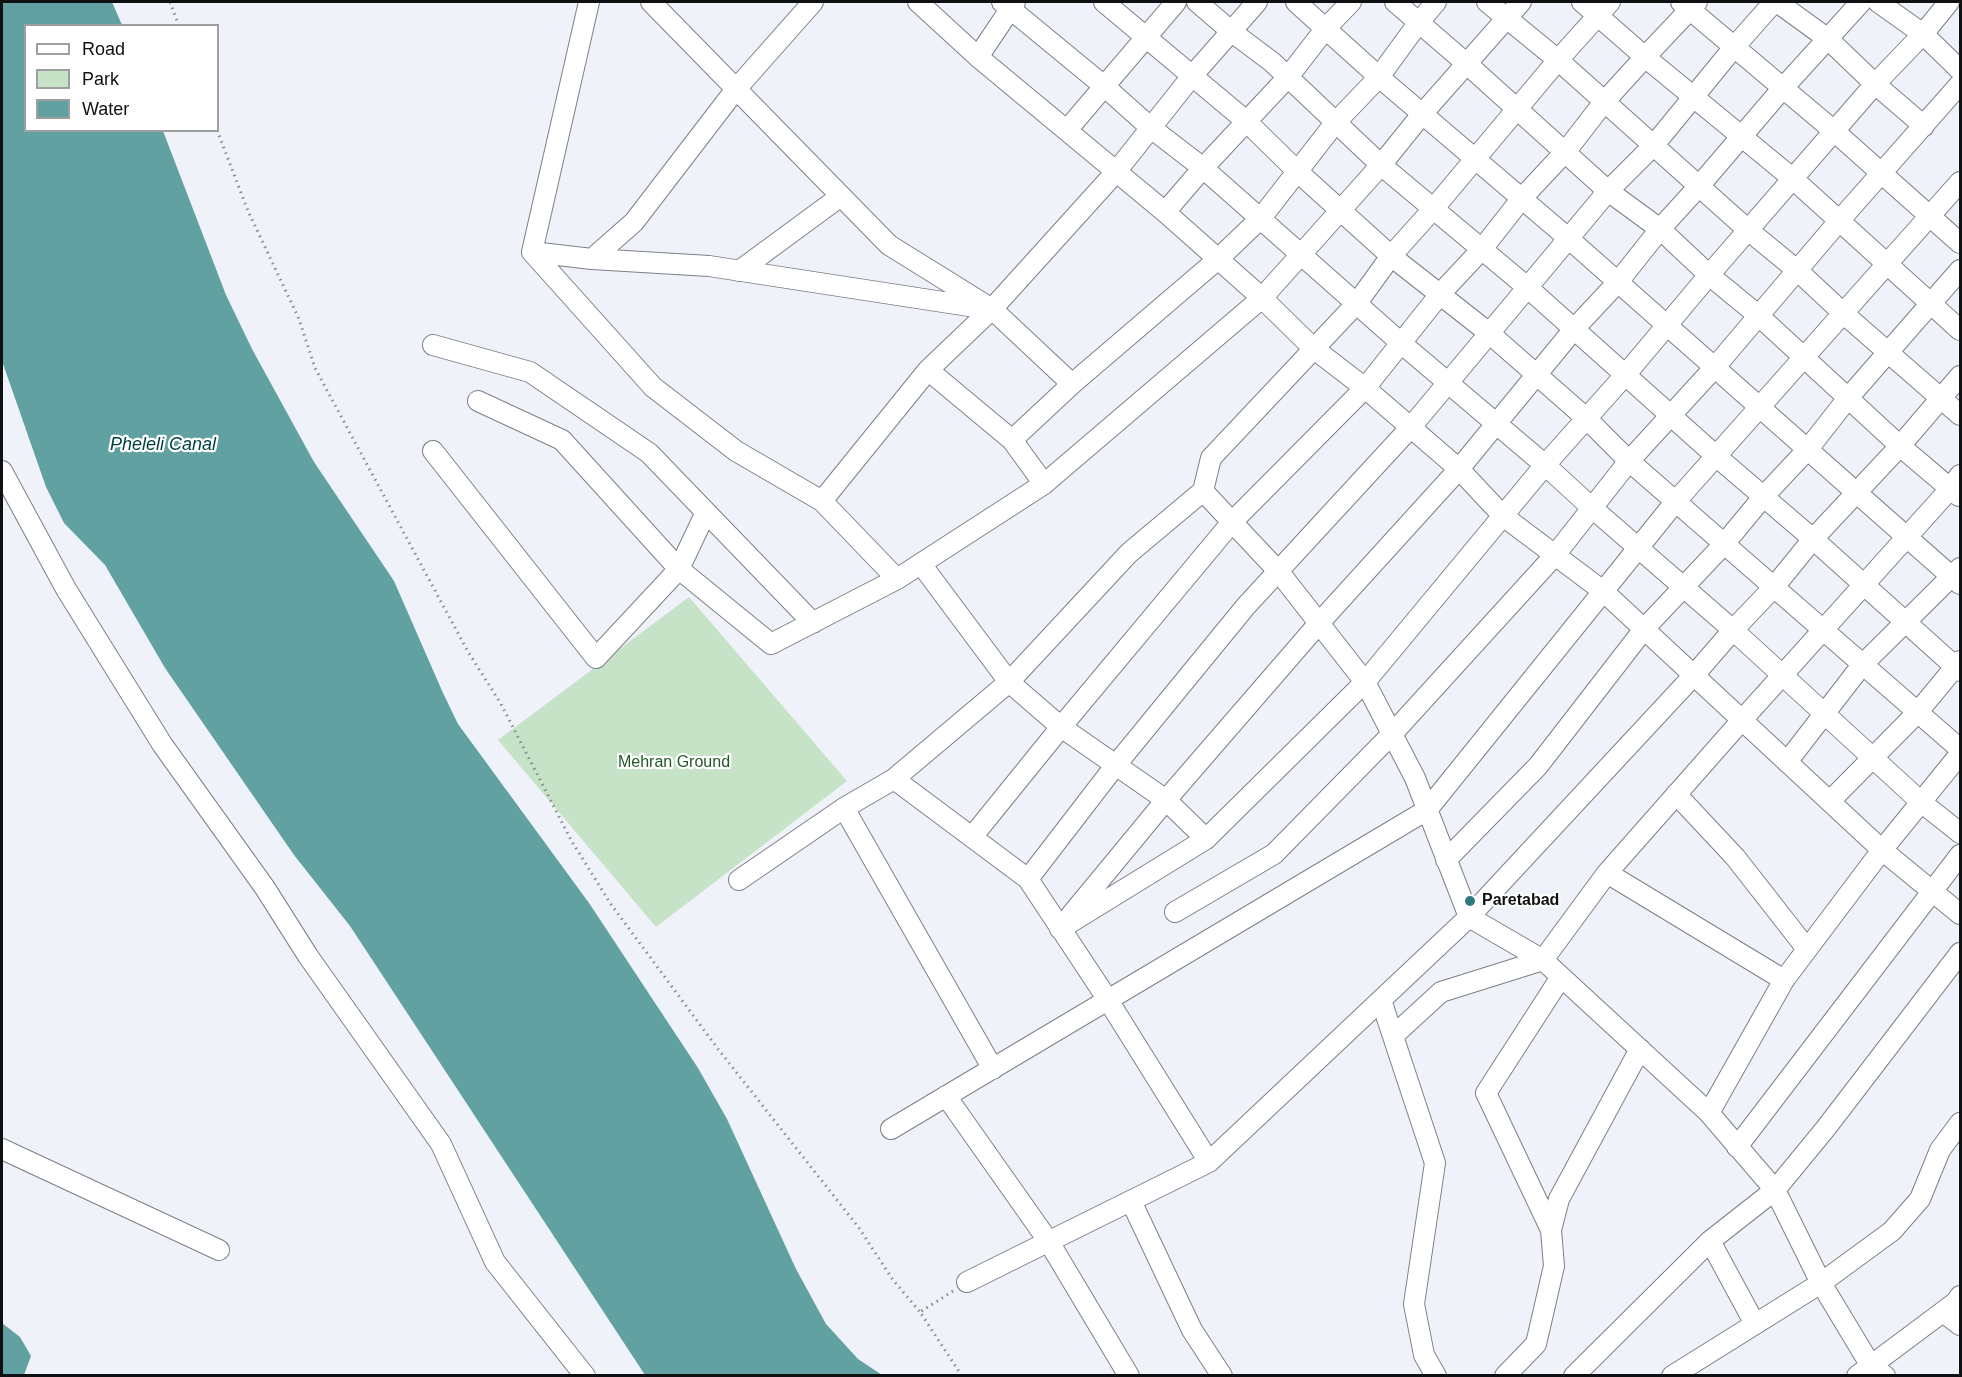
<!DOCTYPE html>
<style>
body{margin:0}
#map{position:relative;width:1962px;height:1377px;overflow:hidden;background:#eff2f9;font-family:Helvetica,sans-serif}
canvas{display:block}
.frame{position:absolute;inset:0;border:3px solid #0f1012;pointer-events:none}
.legend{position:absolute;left:24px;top:24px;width:195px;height:108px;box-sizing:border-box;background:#fff;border:2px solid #9f9fa0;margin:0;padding:8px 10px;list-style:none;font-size:18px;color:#0f1012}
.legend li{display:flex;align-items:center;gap:12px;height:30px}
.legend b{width:30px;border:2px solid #9f9fa0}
</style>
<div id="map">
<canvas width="1962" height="1377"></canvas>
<div class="frame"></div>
<ul class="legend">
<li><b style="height:8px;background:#fff"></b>Road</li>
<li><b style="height:16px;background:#c6e2c7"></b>Park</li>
<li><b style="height:16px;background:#61a1a2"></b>Water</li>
</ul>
</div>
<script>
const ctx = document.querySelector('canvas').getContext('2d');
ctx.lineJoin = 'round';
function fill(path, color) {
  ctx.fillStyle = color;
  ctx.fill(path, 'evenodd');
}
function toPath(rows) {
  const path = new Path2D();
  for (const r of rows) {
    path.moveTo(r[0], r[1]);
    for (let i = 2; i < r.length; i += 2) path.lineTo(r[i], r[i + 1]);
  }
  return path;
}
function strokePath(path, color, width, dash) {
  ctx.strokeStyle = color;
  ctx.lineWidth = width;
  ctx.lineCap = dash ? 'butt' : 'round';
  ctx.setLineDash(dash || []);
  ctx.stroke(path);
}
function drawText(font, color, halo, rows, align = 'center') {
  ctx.font = font + ' Helvetica,sans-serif';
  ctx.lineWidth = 4.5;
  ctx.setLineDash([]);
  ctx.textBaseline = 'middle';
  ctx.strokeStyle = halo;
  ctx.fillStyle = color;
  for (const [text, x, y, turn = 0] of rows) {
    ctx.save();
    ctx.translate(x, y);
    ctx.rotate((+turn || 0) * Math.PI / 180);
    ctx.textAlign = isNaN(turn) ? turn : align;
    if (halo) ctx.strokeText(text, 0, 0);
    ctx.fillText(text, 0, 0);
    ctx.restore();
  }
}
fill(toPath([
 [689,597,847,781,656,927,498,740]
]), '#c6e2c7');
fill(toPath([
 [2,2,112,2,122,25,26,26,26,130,163,131,226,295,252,349,314,462,394,581,443,693,458,724,589,903,698,1068,727,1119,796,1269,826,1324,858,1359,882,1375,645,1375,350,926,294,855,165,668,105,565,64,523,46,487,2,361],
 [2,1323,20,1337,31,1356,24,1375,2,1375]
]), '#61a1a2');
const street = toPath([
 [651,2,889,245,992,309,1072,384],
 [918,2,978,57,1165,212,1262,298,1313,348,1365,388,1459,469,1503,516,1603,591,1882,850,1960,914],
 [1002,2,1104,86,1151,128,1203,168,1401,343,1545,465,1591,507,1733,630,1921,802,1960,833],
 [1104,2,1246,121,1298,172,1391,256,1489,333,1586,418,1629,461,1960,749],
 [1197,2,1232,32,1272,62,1381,165,1527,287,1716,456,1813,539,1960,671],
 [1296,2,1379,77,1568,238,1960,584],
 [1395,2,1467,64,1608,191,1660,229,1709,275,1759,316,1900,446,1959,496],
 [1487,2,1558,60,1748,230,1798,271,1844,314,1960,415],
 [1582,2,1645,57,1792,178,1960,330],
 [1681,2,1834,131,1960,243],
 [1777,2,1828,39,1875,84,1924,126],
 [1878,2,1923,34,1960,70],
 [978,57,1015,2],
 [1067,130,1176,2],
 [1165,212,1203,168,1288,77,1326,28,1351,2],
 [532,252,653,387,736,451,822,501,897,579],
 [532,252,592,259,634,222,736,89,813,2],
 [532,252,589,2],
 [592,259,709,266,982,308],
 [739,271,841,196],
 [433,345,530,372,649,453,813,623],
 [928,370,1012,440],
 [433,451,596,658,679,569,562,440,478,401],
 [2,471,66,589,162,744,265,888,308,956,441,1144,495,1262,585,1376],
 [1044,484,1012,440,1072,384,1217,260,1261,218,1335,123,1379,77,1419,22,1436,2],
 [1203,491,1279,572,1365,682,1415,778,1469,917,1543,960,1709,1113,1775,1190,1821,1283,1871,1366,1885,1376],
 [822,501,928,370,992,309,1115,173,1192,76,1257,2],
 [706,512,679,569,771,644,897,579,1044,484,1262,298,1381,165,1423,113,1521,2],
 [921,564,1009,682,1061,727,1166,800,1206,839],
 [1787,762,1862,665,1960,568],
 [894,779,1028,879,1108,1000,1209,1162,1469,917,1695,674,1733,630,1774,587,1813,539,1900,446,1960,376],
 [1676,794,1735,857,1807,949],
 [1830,801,1917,713,1960,661],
 [844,808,993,1069],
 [972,837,1061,727,1232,522,1365,388,1441,293,1482,249,1522,198,1566,151,1604,102,1645,57,1697,2],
 [1446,860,1538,766,1644,629,1725,543,1763,497,1808,449,1848,398,1960,270],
 [1607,873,1784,980],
 [1028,879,1115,766,1246,606,1411,427,1608,191,1654,145,1735,46,1774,2],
 [739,880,844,808,894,779,1009,682,1129,553,1203,491,1211,458,1357,303,1391,256,1434,208,1558,60,1610,2],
 [1175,912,1274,854,1392,734,1555,555,1629,461,1715,367,1839,221,1960,84],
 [1071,915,1166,800,1320,622,1459,469,1574,329,1618,282,1660,229,1700,185,1782,89,1861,2],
 [1060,929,1206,839,1365,682,1545,465,1626,374,1709,275,1875,84,1923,34,1949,2],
 [1381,1000,1435,1163,1414,1304,1424,1355,1436,1376],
 [1393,1036,1441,992,1543,960,1607,873,1742,720,1950,489,1960,475],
 [946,1096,1049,1242,1129,1376],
 [1709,1113,1784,980,1882,850,1960,754],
 [891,1129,1427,810,1676,501,1960,182],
 [1737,1147,1960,855],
 [2,1149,219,1250],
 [1131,1201,1192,1330,1222,1376],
 [1551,1230,1486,1093,1561,977],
 [1710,1241,1755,1324],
 [967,1282,1209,1162],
 [1943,1312,1960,1325],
 [1505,1376,1536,1344,1554,1266,1551,1230,1559,1199,1640,1049],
 [1574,1376,1710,1241,1775,1190,1826,1128,1960,953],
 [1672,1376,1821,1283,1892,1231,1920,1199,1940,1150,1960,1123],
 [1857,1376,1956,1302,1960,1296]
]);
strokePath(street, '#7d8086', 22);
strokePath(toPath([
 [170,2,179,26],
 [217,130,248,211,299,319,315,368,467,650,501,704,571,840,610,903,718,1049,859,1228,893,1280,920,1312],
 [953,1291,920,1312,962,1376]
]), '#898c90', 3, [1.5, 4.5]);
strokePath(street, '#fff', 20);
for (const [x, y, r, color] of [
 [1470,901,6,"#2f7781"]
]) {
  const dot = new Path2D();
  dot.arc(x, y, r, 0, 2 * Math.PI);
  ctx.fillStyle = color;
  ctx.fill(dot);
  strokePath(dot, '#fff', 2);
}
drawText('16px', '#225727', '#fff', [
 ["Mehran Ground",674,763]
]);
drawText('bold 16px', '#0f1012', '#fff', [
 ["Paretabad",1482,901]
], 'left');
drawText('italic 18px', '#004042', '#fff', [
 ["Pheleli Canal",163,445]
]);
</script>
